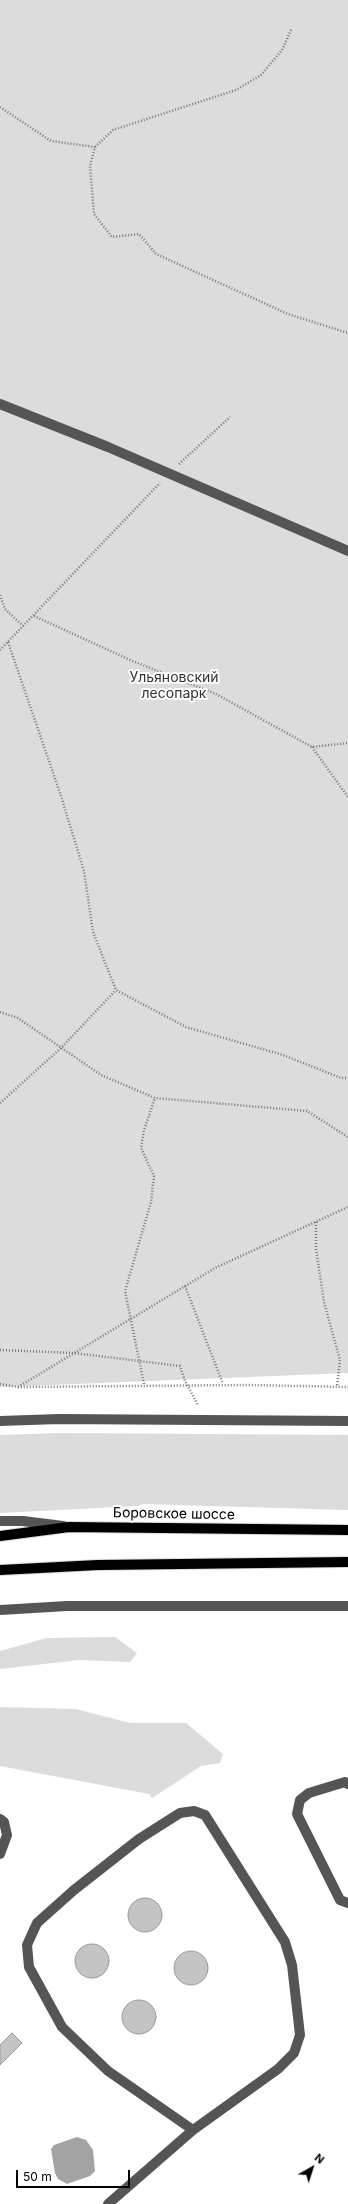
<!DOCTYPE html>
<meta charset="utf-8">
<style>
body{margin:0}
#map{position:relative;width:348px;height:2204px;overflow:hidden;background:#fff;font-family:Inter,sans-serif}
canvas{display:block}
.north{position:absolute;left:292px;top:2148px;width:40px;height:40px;-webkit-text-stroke:3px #fff;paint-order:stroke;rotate:39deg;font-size:11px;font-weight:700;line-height:16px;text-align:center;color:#000}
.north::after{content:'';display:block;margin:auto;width:14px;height:18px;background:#000;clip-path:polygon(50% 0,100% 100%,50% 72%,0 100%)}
.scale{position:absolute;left:16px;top:2170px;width:114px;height:18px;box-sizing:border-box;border:2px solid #000;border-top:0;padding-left:5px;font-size:12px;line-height:14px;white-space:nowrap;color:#000;-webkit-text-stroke:3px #fff;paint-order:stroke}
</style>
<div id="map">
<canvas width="348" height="2204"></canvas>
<div class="north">N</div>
<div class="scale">50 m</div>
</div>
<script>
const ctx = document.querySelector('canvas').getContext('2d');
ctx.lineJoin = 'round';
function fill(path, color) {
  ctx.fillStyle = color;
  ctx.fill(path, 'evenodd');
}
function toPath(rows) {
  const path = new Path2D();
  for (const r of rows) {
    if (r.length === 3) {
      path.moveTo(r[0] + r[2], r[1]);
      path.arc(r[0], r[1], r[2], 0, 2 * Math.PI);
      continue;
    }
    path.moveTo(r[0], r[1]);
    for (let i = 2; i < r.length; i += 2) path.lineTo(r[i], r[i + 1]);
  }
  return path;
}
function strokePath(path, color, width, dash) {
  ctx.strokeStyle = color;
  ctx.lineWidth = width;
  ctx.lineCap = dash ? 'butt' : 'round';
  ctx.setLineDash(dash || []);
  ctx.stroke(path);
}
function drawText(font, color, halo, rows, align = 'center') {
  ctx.font = font + ' Inter,sans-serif';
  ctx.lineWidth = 4;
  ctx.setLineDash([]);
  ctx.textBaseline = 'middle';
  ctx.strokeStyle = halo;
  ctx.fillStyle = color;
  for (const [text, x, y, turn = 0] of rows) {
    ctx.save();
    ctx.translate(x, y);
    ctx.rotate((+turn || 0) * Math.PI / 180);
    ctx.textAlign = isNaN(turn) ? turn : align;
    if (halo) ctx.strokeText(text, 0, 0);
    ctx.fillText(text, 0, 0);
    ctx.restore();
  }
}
fill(toPath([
 [0,0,348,0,348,1373,0,1387],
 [60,1433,348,1435,348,1510,143,1504,138,1506,0,1513,0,1435],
 [115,1637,137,1653,130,1662,79,1660,0,1669,0,1651,47,1638],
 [0,1707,76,1709,130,1723,186,1723,223,1754,220,1763,201,1766,152,1798,149,1794,0,1766]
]), '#dcdcdc');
fill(toPath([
 [77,2137,86,2140,93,2150,95,2171,90,2176,67,2184,58,2179,55,2173,51,2149,54,2145]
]), '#a3a3a3');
const building = toPath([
 [145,1915,17],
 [92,1961,17],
 [191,1968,17],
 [139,2017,17],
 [12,2033,22,2043,0,2065,0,2045,12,2033]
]);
fill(building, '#c4c4c4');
strokePath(building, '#999', 1);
const major = toPath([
 [0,1536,69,1527,348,1530],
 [0,1570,98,1565,348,1562]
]);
strokePath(major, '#dbdbdb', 12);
strokePath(toPath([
 [0,107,51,141,95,147,90,166,94,214,112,237,139,234,156,254,288,314,348,333],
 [95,147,113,130,236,90,261,75,282,50,292,28],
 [179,464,230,417],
 [0,595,5,609,23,626],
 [34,616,130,660,216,694,312,747,348,743],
 [8,642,61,796,84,871,93,932,116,990,186,1027,283,1055,341,1078,348,1078],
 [0,650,160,483],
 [312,747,348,797],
 [0,1012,18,1018,101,1075,155,1098,307,1111,348,1137],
 [0,1103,61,1048,116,990],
 [316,1222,316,1249,324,1302,340,1360,337,1387],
 [185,1286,223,1384],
 [0,1350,74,1353,180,1366,185,1381,198,1405],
 [0,1384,18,1387,246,1385,348,1387],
 [144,1384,125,1291,151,1202,154,1176,141,1148,144,1130,155,1098],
 [18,1387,215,1268,348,1207]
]), '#777', 2.5, [1, 2]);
strokePath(toPath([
 [0,404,108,447,348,551],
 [0,1421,59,1419,348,1421],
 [0,1521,23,1521,63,1526],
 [0,1610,67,1606,348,1606],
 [348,1784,345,1782,309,1793,300,1800,297,1814,340,1900,348,1903],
 [0,1819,4,1822,7,1835,0,1854],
 [108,2204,193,2130,278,2069,294,2053,300,2035,292,1965,285,1942,205,1815,194,1811,180,1813,139,1839,74,1890,37,1923,27,1945,29,1967,62,2027,108,2071,193,2130]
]), '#555', 10);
strokePath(major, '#000', 10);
drawText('14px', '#333', '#fff', [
 ["Ульяновский",174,678],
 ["лесопарк",174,694]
]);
drawText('14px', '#000', '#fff', [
 ["Боровское шоссе",174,1514,1]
]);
</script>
